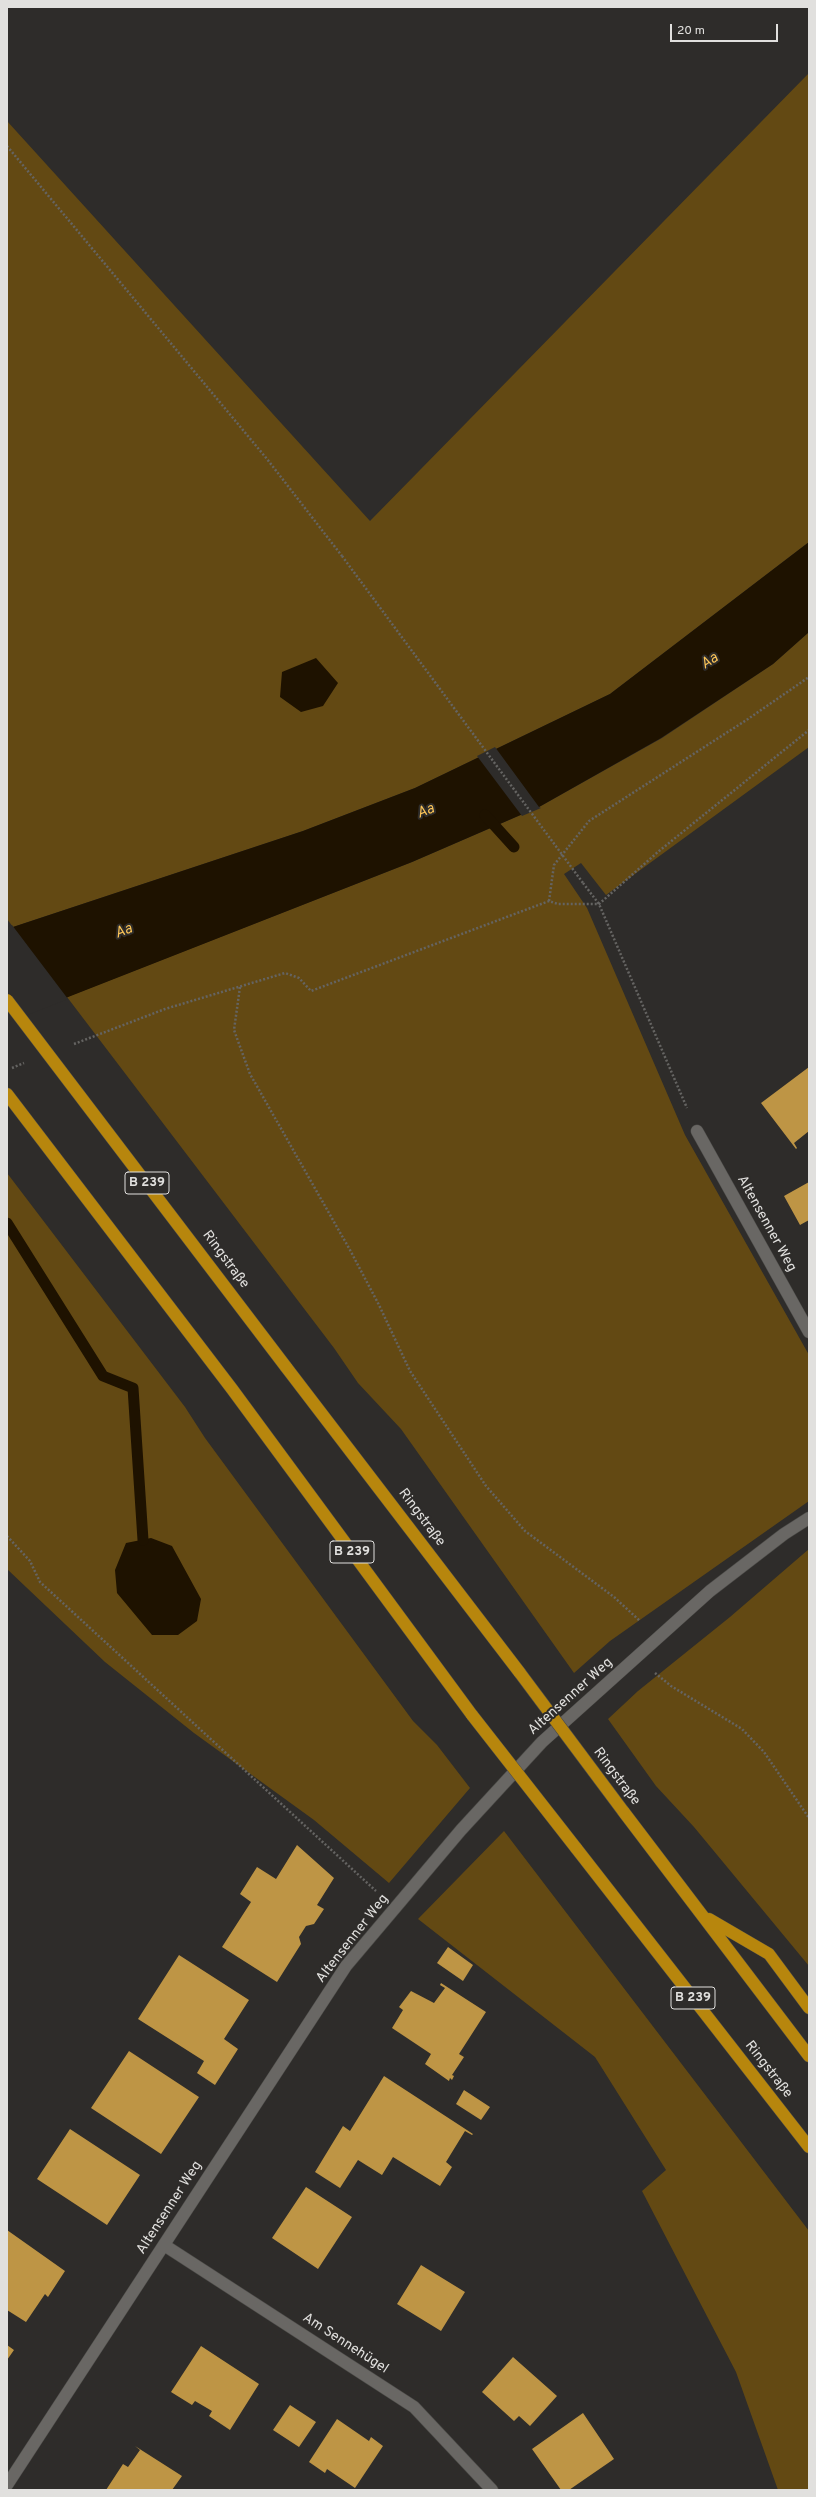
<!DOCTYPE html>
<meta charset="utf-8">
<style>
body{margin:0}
#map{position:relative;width:816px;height:2497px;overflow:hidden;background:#2e2c2a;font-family:Overpass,sans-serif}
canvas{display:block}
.frame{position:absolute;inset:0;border:8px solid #e1e0de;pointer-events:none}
.scale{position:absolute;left:670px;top:24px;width:108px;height:18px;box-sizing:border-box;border:2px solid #e1e0de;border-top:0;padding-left:5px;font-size:12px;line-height:14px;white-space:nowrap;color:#e1e0de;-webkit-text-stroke:3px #2e2c2a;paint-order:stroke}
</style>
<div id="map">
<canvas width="816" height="2497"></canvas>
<div class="frame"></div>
<div class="scale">20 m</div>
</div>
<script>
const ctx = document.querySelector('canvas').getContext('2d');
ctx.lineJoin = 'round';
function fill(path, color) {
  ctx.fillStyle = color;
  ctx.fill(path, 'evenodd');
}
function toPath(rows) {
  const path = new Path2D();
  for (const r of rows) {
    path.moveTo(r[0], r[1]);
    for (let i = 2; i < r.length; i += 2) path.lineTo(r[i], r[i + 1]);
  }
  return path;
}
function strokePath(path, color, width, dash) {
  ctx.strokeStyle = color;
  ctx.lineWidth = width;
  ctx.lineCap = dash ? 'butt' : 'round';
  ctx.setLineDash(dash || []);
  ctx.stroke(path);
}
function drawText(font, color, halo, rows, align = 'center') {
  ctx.font = font + ' Overpass,sans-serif';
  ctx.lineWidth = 4;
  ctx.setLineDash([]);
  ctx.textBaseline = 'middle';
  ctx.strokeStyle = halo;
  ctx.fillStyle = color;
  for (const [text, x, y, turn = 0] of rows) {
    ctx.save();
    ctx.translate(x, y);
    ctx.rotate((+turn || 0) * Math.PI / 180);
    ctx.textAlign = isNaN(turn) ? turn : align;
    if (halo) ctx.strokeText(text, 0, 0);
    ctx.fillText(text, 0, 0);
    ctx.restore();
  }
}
fill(toPath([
 [809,73,809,542,610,694,415,788,303,831,13,927,7,919,7,121,370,521],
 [809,632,809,747,606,895,581,863,564,874,587,908,685,1135,809,1355,809,1501,610,1641,574,1673,401,1429,358,1383,334,1348,67,997,412,862,539,807,662,738,773,664],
 [7,1173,185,1407,205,1438,413,1721,437,1745,470,1788,389,1883,314,1820,194,1733,105,1662,7,1569],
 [809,1549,809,1966,694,1827,656,1786,608,1719,638,1691,730,1617],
 [504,1831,809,2231,809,2490,778,2490,736,2372,642,2191,666,2170,595,2057,418,1919]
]), '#634913');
fill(toPath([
 [809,542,809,632,773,664,661,738,539,807,412,862,7,1021,7,929,303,831,415,788,610,694],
 [316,658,338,683,323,706,301,712,280,697,282,672],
 [151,1538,172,1546,201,1599,197,1621,178,1635,152,1635,117,1593,115,1570,126,1543]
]), '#1e1200');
fill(toPath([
 [495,747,539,807,541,808,522,816,477,756],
 [12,925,68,999,7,1023,7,927]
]), '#2e2c2a');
strokePath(toPath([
 [485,815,514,847],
 [7,1223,103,1376,133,1388,143,1540]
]), '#1e1200', 11);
fill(toPath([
 [809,1067,809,1131,794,1143,797,1148,796,1149,761,1103],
 [809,1182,809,1220,800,1225,784,1196],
 [297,1845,334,1878,317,1905,324,1909,314,1924,306,1926,299,1937,301,1944,277,1982,222,1947,251,1902,240,1894,257,1867,276,1879],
 [448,1947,473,1965,463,1981,437,1963],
 [179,1955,249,2000,224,2039,238,2049,215,2085,197,2073,204,2061,138,2019],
 [441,1983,486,2012,459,2054,464,2057,452,2075,454,2076,452,2080,450,2078,449,2081,425,2064,431,2054,392,2028,403,2010,399,2007,411,1991,434,2003,445,1988,440,1985],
 [129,2051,199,2097,161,2154,91,2108],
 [384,2076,473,2134,472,2135,465,2131,446,2162,452,2167,440,2186,393,2157,382,2175,358,2160,340,2188,315,2172,343,2126,350,2131],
 [464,2090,490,2107,481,2120,456,2104],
 [70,2129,140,2175,107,2225,37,2179],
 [306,2187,352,2217,318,2269,272,2238],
 [7,2230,65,2271,48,2297,45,2294,26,2322,7,2310],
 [421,2265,465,2292,441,2331,397,2304],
 [7,2345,14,2350,7,2360],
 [201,2346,259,2384,230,2430,209,2416,212,2411,195,2401,192,2405,171,2392],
 [513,2357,557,2396,530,2426,519,2416,514,2421,482,2392],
 [290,2405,316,2422,299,2447,273,2430],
 [583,2413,614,2459,569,2490,561,2490,532,2449],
 [337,2419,369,2441,371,2437,383,2446,355,2488,327,2469,325,2473,309,2462],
 [135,2446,182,2476,172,2490,106,2490,123,2464,128,2467,140,2450]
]), '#be9545');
const minor = toPath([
 [697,1131,809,1332],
 [164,2245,414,2407,492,2490],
 [7,2485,346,1966,461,1830,542,1742,710,1591,784,1534,809,1518]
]);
const highway = toPath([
 [7,1094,232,1389,472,1715],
 [286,1367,520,1673],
 [623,1811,809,2056],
 [576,1848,809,2147],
 [709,1919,769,1954,809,2008]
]);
strokePath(minor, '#4b4a47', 13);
strokePath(highway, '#4b4a47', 13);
strokePath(toPath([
 [7,146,267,459,342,556],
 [583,883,599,904,687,1108],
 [549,901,554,865,589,821,748,719,809,677],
 [240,987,234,1030,250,1074,350,1250,379,1305,410,1371,486,1486,525,1531,614,1597,640,1621],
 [74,1044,165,1009,285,973,299,978,311,991,549,901,558,904,599,904,659,851,809,730],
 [12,1068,24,1063],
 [7,1536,30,1561,40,1582,376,1891],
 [655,1673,671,1686,742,1729,764,1752,809,1818]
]), '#656462', 2.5, [2, 2]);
strokePath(minor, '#696764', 12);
strokePath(highway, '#b7860d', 12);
const highwayBridge = toPath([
 [7,1000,286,1367],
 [520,1673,623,1811],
 [472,1715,576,1848]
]);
strokePath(highwayBridge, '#4b4a47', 13, []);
strokePath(toPath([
 [342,556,583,883]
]), '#656462', 2.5, [2, 2]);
strokePath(highwayBridge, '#b7860d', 12);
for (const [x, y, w] of [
 [147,1183,44],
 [352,1552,44],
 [693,1998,44]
]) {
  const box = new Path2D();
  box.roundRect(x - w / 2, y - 11, w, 22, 3);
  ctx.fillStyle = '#2e2c2a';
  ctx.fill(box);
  strokePath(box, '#e1e0de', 1);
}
drawText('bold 13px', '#e1e0de', null, [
 ["B 239",147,1183],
 ["B 239",352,1552],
 ["B 239",693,1998]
]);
drawText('14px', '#e1e0de', '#2e2c2a', [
 ["Altensenner Weg",766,1224,61],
 ["Ringstraße",225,1260,53],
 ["Ringstraße",421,1518,53],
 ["Altensenner Weg",571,1697,-42],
 ["Ringstraße",616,1777,53],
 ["Altensenner Weg",353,1939,-52],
 ["Ringstraße",768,2070,52],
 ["Altensenner Weg",170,2208,-57],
 ["Am Sennehügel",345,2344,33]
]);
drawText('italic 15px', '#fbc457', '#2e2c2a', [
 ["Aa",710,662,-34],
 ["Aa",426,812,-22],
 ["Aa",124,932,-22]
]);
</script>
